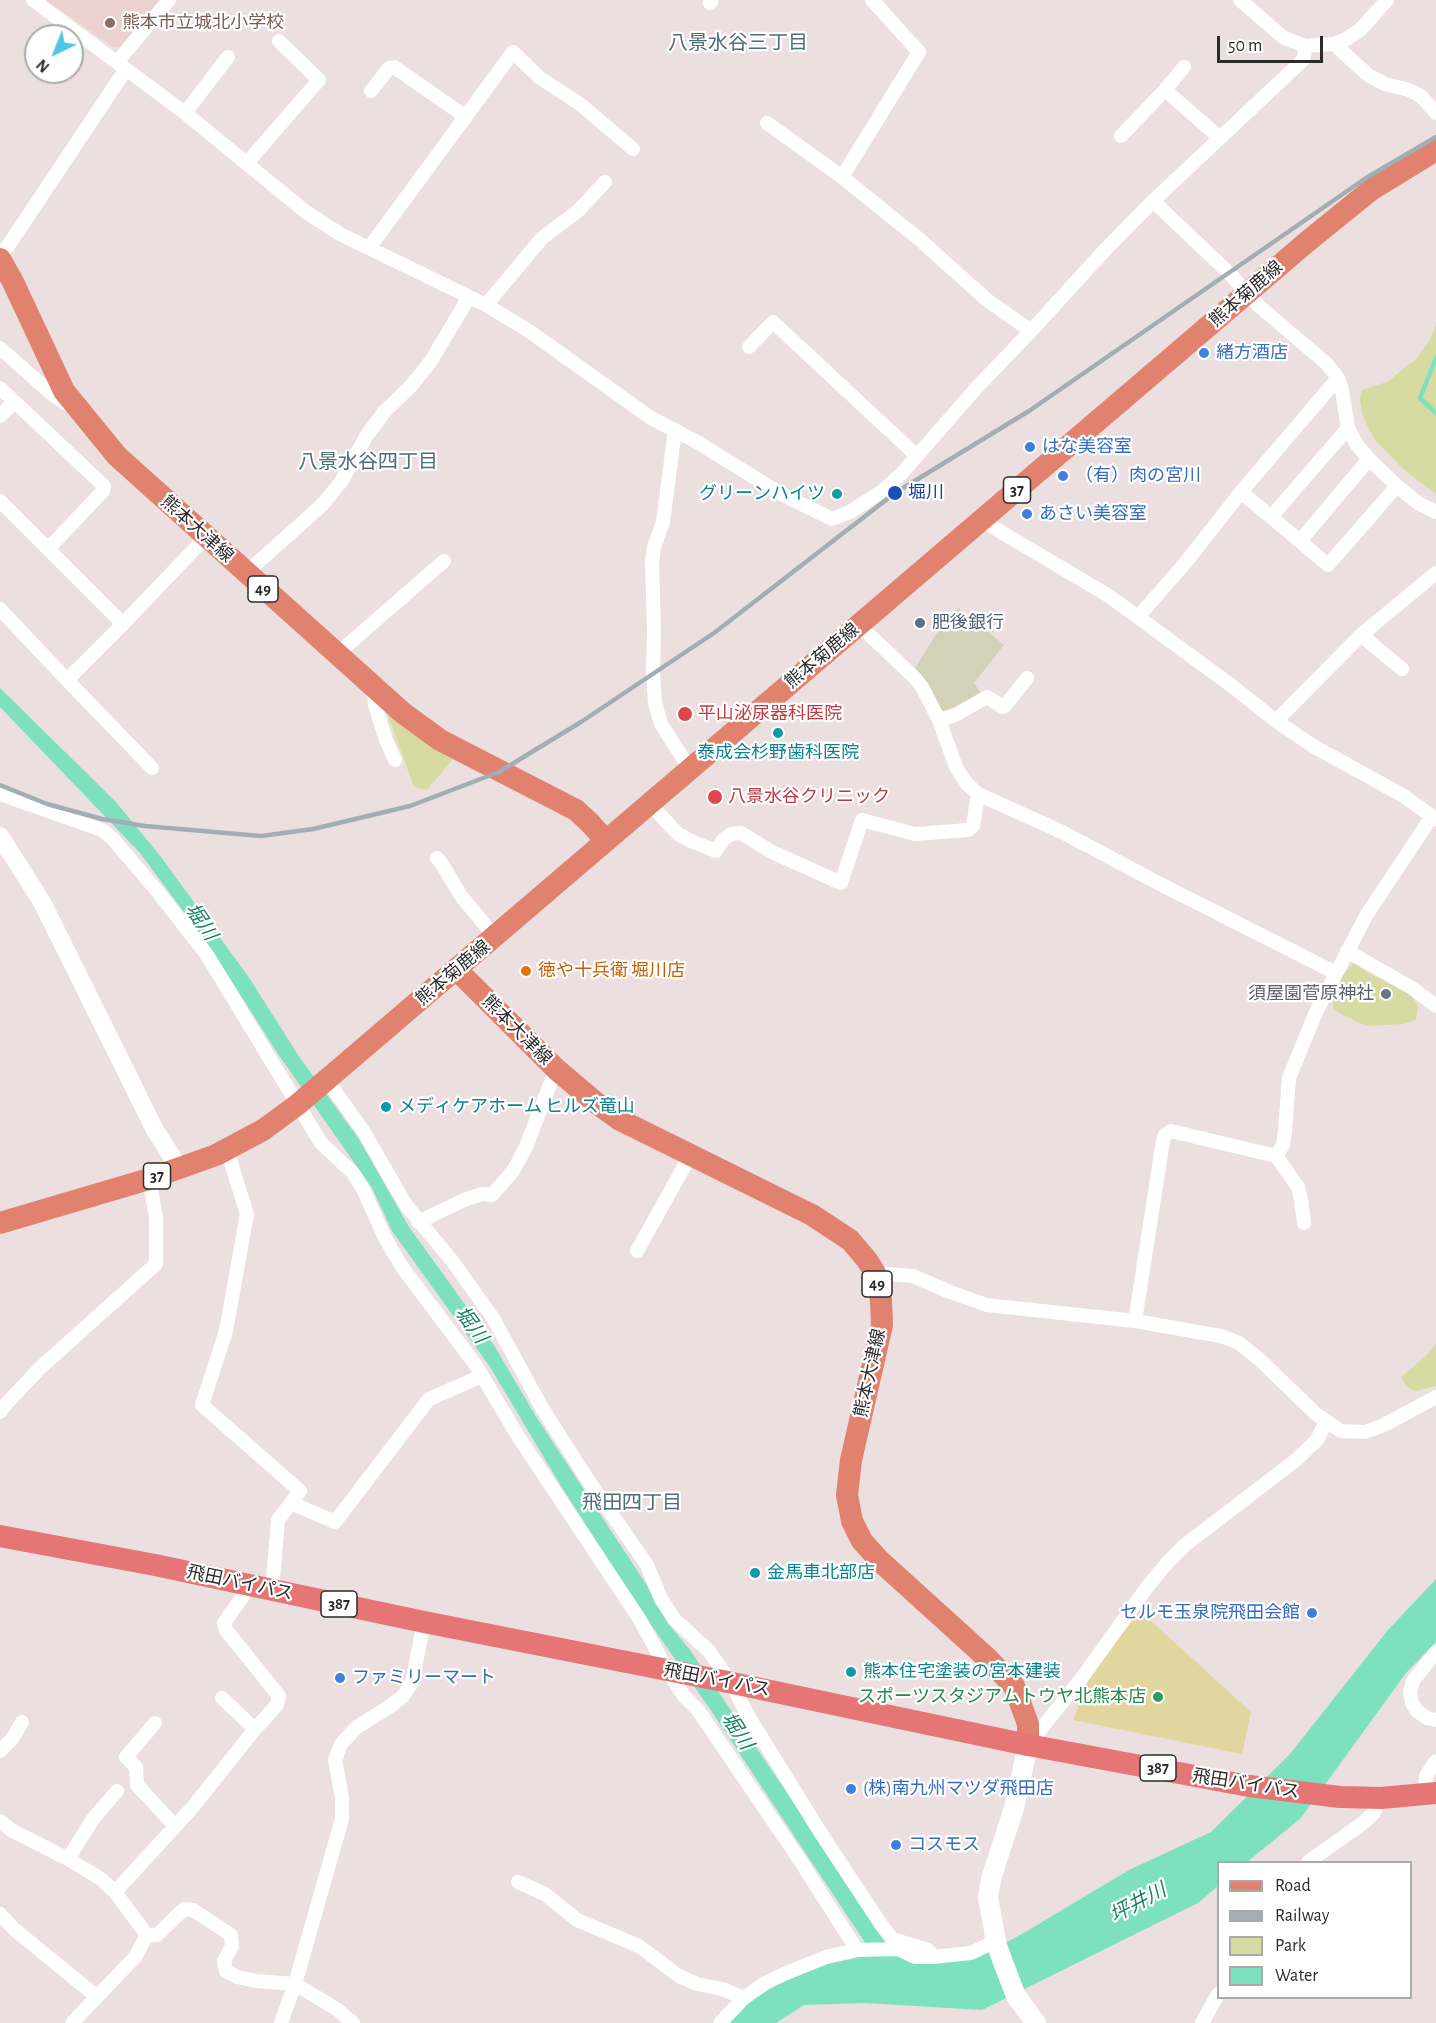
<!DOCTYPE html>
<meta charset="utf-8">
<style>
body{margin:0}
#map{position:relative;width:1436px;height:2023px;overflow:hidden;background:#ebdfdf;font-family:"Alegreya Sans",sans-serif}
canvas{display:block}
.legend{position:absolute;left:1217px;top:1861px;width:195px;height:138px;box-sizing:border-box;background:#fff;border:2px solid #aaa;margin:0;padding:8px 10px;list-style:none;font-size:18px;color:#2b2b2b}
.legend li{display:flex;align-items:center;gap:12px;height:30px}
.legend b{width:30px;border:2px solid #aaa}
.north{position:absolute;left:24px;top:24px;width:60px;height:60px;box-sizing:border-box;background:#fff;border:2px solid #aaa;border-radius:50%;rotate:223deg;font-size:16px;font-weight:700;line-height:24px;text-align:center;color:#2b2b2b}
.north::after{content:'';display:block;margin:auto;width:21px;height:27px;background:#51c5e6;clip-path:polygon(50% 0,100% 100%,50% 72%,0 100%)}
.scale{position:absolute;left:1217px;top:36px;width:106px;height:27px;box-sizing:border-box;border:3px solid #2b2b2b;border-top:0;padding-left:8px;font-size:18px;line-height:21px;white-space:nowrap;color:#2b2b2b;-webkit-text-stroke:4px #fff;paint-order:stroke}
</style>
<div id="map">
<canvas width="1436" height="2023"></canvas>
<ul class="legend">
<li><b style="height:8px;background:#e1826e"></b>Road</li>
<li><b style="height:8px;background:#a2aeb3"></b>Railway</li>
<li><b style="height:16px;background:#d7dba1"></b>Park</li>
<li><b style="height:16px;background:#7de1c0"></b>Water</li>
</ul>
<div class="north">N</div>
<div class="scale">50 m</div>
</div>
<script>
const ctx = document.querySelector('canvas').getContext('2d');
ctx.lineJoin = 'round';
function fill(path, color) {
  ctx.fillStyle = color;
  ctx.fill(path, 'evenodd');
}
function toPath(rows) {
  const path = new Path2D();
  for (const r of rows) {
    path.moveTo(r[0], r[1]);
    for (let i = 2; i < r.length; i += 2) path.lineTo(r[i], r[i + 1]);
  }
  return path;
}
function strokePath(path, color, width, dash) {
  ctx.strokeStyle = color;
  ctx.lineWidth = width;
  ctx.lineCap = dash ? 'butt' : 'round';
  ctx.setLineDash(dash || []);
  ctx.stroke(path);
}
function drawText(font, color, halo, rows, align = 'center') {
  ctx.font = font + ' "Alegreya Sans","Noto Sans JP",sans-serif';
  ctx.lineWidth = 4.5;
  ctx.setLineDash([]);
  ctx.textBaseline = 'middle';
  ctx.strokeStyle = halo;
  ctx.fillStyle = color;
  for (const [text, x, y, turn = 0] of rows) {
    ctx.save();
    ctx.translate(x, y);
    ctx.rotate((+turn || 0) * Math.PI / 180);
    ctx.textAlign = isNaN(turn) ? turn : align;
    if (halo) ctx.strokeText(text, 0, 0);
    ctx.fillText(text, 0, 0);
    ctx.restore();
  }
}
fill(toPath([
 [46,0,161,0,120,47,113,47]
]), '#ebd2d0');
fill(toPath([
 [1436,325,1436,494,1403,469,1374,439,1363,417,1360,399,1362,390,1387,382,1416,359,1430,340],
 [384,705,453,759,427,790,414,787],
 [1354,963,1370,974,1409,992,1418,1006,1416,1020,1402,1024,1373,1026,1362,1024,1343,1015,1333,1008,1334,993,1339,979],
 [1436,1344,1436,1386,1415,1391,1406,1386,1401,1377,1428,1354]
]), '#d7dba1');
fill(toPath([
 [958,608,1004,645,974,683,981,694,946,713,940,711,914,670,935,636]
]), '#d3d1b8');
fill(toPath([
 [1140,1611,1251,1712,1242,1754,1073,1720,1088,1681,1117,1639]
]), '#e1d69e');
fill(toPath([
 [0,688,116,802,161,857,248,976,300,1058,359,1139,409,1227,492,1342,535,1415,646,1584,667,1622,690,1650,855,1893,903,1959,912,1963,922,1964,977,1958,1022,1934,1129,1870,1211,1832,1290,1754,1388,1630,1436,1579,1436,1642,1406,1673,1300,1819,1247,1862,1218,1862,1218,1886,1198,1903,982,2010,865,2003,804,2005,776,2023,729,2023,749,2002,773,1987,818,1966,865,1956,866,1944,710,1709,640,1609,561,1486,490,1367,392,1231,372,1188,278,1054,210,947,140,853,0,707]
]), '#7de1c0');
strokePath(toPath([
 [1436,358,1420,398,1436,413]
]), '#7de1c0', 4.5);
strokePath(toPath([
 [33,0,185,113,306,212,340,234,486,305,529,331,651,418,697,442,781,494,832,519,850,512,884,490,902,473,978,386,1031,331,1103,252,1153,201,1303,60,1306,46],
 [1240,0,1284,38,1306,46,1334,44,1346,39,1360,30,1387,0],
 [710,3,712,0],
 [1334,44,1368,75,1385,84,1409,90,1421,96,1436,113],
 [117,62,169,0],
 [1184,67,1165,90,1220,138],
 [371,91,389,68,394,67,466,117],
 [185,113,228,57],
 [767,123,842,177,919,239,987,300,1031,331],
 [1121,136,1165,90],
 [247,163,319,80,279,41],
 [842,177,919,52,872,0],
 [1153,201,1229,273,1260,307,1326,363,1338,378,1342,390,1348,428,1357,445,1369,459,1397,486,1418,503,1436,512],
 [369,248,513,52,540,78,580,104,633,149],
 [0,255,8,246,126,69],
 [486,305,542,238,578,211,605,182],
 [749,347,773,322,917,456],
 [0,348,53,395,67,404],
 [0,388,104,486,103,491,48,549,123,624,67,680,152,768],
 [0,416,14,402],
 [675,430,663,522,654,547,652,563,654,630,653,673,655,703,661,724,690,769],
 [1241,492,1271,517,1348,428],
 [0,501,48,549],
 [1271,517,1328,565,1397,486],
 [981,520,1109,596,1232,686,1276,721,1313,746,1402,795,1436,819],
 [1300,541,1369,459],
 [246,573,322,505,341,482,367,435,385,411,410,387,431,361,469,297],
 [0,609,67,680],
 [1138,617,1186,562,1241,492,1338,378],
 [123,624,206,537],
 [859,625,915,678,922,687,939,720,956,767,967,784,978,794,1062,832,1162,885,1336,973],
 [336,655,444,561],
 [1402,669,1361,635,1436,573],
 [374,688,375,705,386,740,395,760],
 [939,720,955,715,987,697,1003,707,1005,706,1027,678],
 [1276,721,1361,635],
 [0,794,102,830,112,838,158,892,207,955,321,1143,353,1173,363,1189,385,1238,402,1267,475,1364,518,1436,640,1620,667,1670,684,1696,698,1710,799,1859,857,1950],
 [650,804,678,834,691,841,716,851,723,840,731,834,741,833,772,852,841,883,862,820,915,834,968,830,973,826,978,794],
 [437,858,442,864,461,896,495,937],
 [1347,951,1412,988,1436,1006],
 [327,1080,362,1129,406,1205,453,1262,493,1318,542,1408,588,1480,647,1565,661,1599,675,1620,709,1651,731,1683,750,1719,822,1835,880,1923,892,1939,928,1950,933,1957],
 [227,1150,247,1214,226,1331,202,1405,300,1491,278,1520,272,1590],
 [1276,1156,1283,1145,1285,1130,1289,1078,1316,1012,1366,916,1432,816],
 [418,1222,464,1200,482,1194,492,1195,513,1171,526,1147,556,1069],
 [637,1251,690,1156],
 [875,1273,913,1276,950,1292,987,1305,1135,1321,1221,1336,1239,1343,1259,1359,1316,1414,1341,1431,1365,1432,1384,1425,1436,1397],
 [1135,1321,1163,1141,1165,1135,1171,1131,1276,1156,1298,1187,1301,1200,1304,1223],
 [0,1412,6,1404,40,1368,156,1264,156,1217,149,1179],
 [291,1503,335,1522,429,1399,482,1376],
 [1436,1652,1413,1681,1410,1692,1412,1703,1417,1711,1427,1718,1436,1720],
 [222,1698,255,1729],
 [155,1723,126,1757,136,1767,137,1785,175,1826],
 [1029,1744,1081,1679,1148,1586,1167,1563,1185,1545,1296,1460,1317,1440,1326,1422],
 [0,1751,12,1739,22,1722],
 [1425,1794,1426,1776,1436,1761],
 [0,1821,11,1830,68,1859,101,1879,115,1892,147,1935],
 [68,1859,93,1819,117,1791],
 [1308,1862,1363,1823,1373,1814,1381,1798],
 [518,1882,545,1894,577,1920,639,1946,679,1976,697,1984,722,1989,744,1998,765,1983,784,1974,826,1957,857,1950,898,1949,915,1957,933,1957,971,1953,996,1941],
 [115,1892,192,1808,255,1729,277,1705,279,1696,226,1630,224,1623,243,1596,248,1585],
 [0,1914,15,1930,96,1996],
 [147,1935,157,1935,184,1909,193,1910,231,1935,232,1946,224,1961,226,1971,237,1977,256,1981,295,1984,338,2010,353,2023],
 [72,2023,135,1957,147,1935],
 [281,2023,295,1984,342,1819,342,1798,335,1760,341,1744,357,1727,392,1705,403,1696,412,1683,424,1622],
 [720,2023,744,1998],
 [1202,2023,1218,1994]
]), '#fff', 14);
strokePath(toPath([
 [0,836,42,902,155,1130,179,1168]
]), '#fff', 18);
strokePath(toPath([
 [1028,1745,1014,1808,991,1879,988,1898,997,1946,1006,1970,1016,1996,1036,2023]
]), '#fff', 20);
strokePath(toPath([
 [0,259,13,282,64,391,117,456,403,713,440,740,576,810,590,823,606,841],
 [456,969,556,1069,595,1102,620,1120,812,1215,850,1240,867,1260,875,1273,881,1300,882,1325,851,1460,847,1495,852,1521,862,1541,880,1561,987,1658,1014,1686,1028,1724,1028,1745],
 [0,1223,149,1179,216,1155,263,1130,297,1105,1308,241,1371,190,1436,150]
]), '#e1826e', 22);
strokePath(toPath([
 [0,1536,155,1565,424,1622,723,1681,1028,1745,1249,1786,1340,1797,1381,1798,1436,1793]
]), '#e67576', 22);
strokePath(toPath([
 [0,785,47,804,102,819,145,826,261,836,313,829,410,806,499,772,581,722,714,633,895,493,1029,411,1366,178,1436,137]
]), '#a2aeb3', 4.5);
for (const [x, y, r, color] of [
 [110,23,6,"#8d6e63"],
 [1204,353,6,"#3f7fe0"],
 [1030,447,6,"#3f7fe0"],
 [1063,476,6,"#3f7fe0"],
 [895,493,8,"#1a4fb4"],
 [837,494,6,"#0f9aa8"],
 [1027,514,6,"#3f7fe0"],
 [920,623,6,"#5c6f8a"],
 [685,714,8,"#e0444e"],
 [778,733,6,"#0f9aa8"],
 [715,797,8,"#e0444e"],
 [526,971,6,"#e8710a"],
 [1386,994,6,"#6b7280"],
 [386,1107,6,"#0f9aa8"],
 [755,1573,6,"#0f9aa8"],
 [1312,1613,6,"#3f7fe0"],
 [851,1672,6,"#0f9aa8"],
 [340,1678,6,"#3f7fe0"],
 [1158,1697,6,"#2e9e5b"],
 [851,1789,6,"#3f7fe0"],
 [896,1845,6,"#3f7fe0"]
]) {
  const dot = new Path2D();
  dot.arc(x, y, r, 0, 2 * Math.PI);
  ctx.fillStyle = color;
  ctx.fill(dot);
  strokePath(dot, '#fff', 2);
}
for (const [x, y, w] of [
 [1017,490,27],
 [263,589,30],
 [157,1176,27],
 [877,1284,30],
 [339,1604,36],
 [1158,1768,36]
]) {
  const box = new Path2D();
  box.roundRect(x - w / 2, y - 13, w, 26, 4.5);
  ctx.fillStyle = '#fff';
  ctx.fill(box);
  strokePath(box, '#2b2b2b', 1.5);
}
drawText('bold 16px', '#2b2b2b', null, [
 ["37",1017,490],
 ["49",263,589],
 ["37",157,1176],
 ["49",877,1284],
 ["387",339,1604],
 ["387",1158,1768]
]);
drawText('18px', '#785e54', '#fff', [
 ["熊本市立城北小学校",122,23]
], 'left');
drawText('18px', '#2b2b2b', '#fff', [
 ["熊本菊鹿線",1246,294,-41],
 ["熊本大津線",197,529,42],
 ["熊本菊鹿線",822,656,-40],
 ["熊本菊鹿線",453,973,-40],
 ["熊本大津線",517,1030,45],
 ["熊本大津線",870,1373,-78],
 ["飛田バイパス",240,1583,12],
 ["飛田バイパス",717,1680,11],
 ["飛田バイパス",1246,1784,9]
]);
drawText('18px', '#366cbe', '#fff', [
 ["緒方酒店",1216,353],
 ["はな美容室",1042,447],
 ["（有）肉の宮川",1075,476],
 ["あさい美容室",1039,514],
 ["セルモ玉泉院飛田会館",1300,1613,"right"],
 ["ファミリーマート",352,1678],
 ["(株)南九州マツダ飛田店",863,1789],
 ["コスモス",908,1845]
], 'left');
drawText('18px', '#164399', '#fff', [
 ["堀川",908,493]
], 'left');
drawText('18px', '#0d838f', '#fff', [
 ["グリーンハイツ",825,494,"right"],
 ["泰成会杉野歯科医院",778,753,"center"],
 ["メディケアホーム ヒルズ竜山",398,1107],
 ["金馬車北部店",767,1573],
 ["熊本住宅塗装の宮本建装",863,1672]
], 'left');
drawText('18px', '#4e5e75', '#fff', [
 ["肥後銀行",932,623]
], 'left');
drawText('18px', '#be3a42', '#fff', [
 ["平山泌尿器科医院",698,714],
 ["八景水谷クリニック",728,797]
], 'left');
drawText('18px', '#c56008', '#fff', [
 ["徳や十兵衛 堀川店",538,971]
], 'left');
drawText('18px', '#5b616d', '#fff', [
 ["須屋園菅原神社",1374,994]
], 'right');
drawText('18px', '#27864d', '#fff', [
 ["スポーツスタジアムトウヤ北熊本店",1146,1697]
], 'right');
drawText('20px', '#506e76', '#fff', [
 ["八景水谷三丁目",738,43],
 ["八景水谷四丁目",368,462],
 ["飛田四丁目",632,1503]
]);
drawText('italic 20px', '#1c8167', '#fff', [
 ["堀川",201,922,56],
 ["堀川",471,1325,54],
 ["堀川",737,1731,57],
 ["坪井川",1138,1903,-28]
]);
</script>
